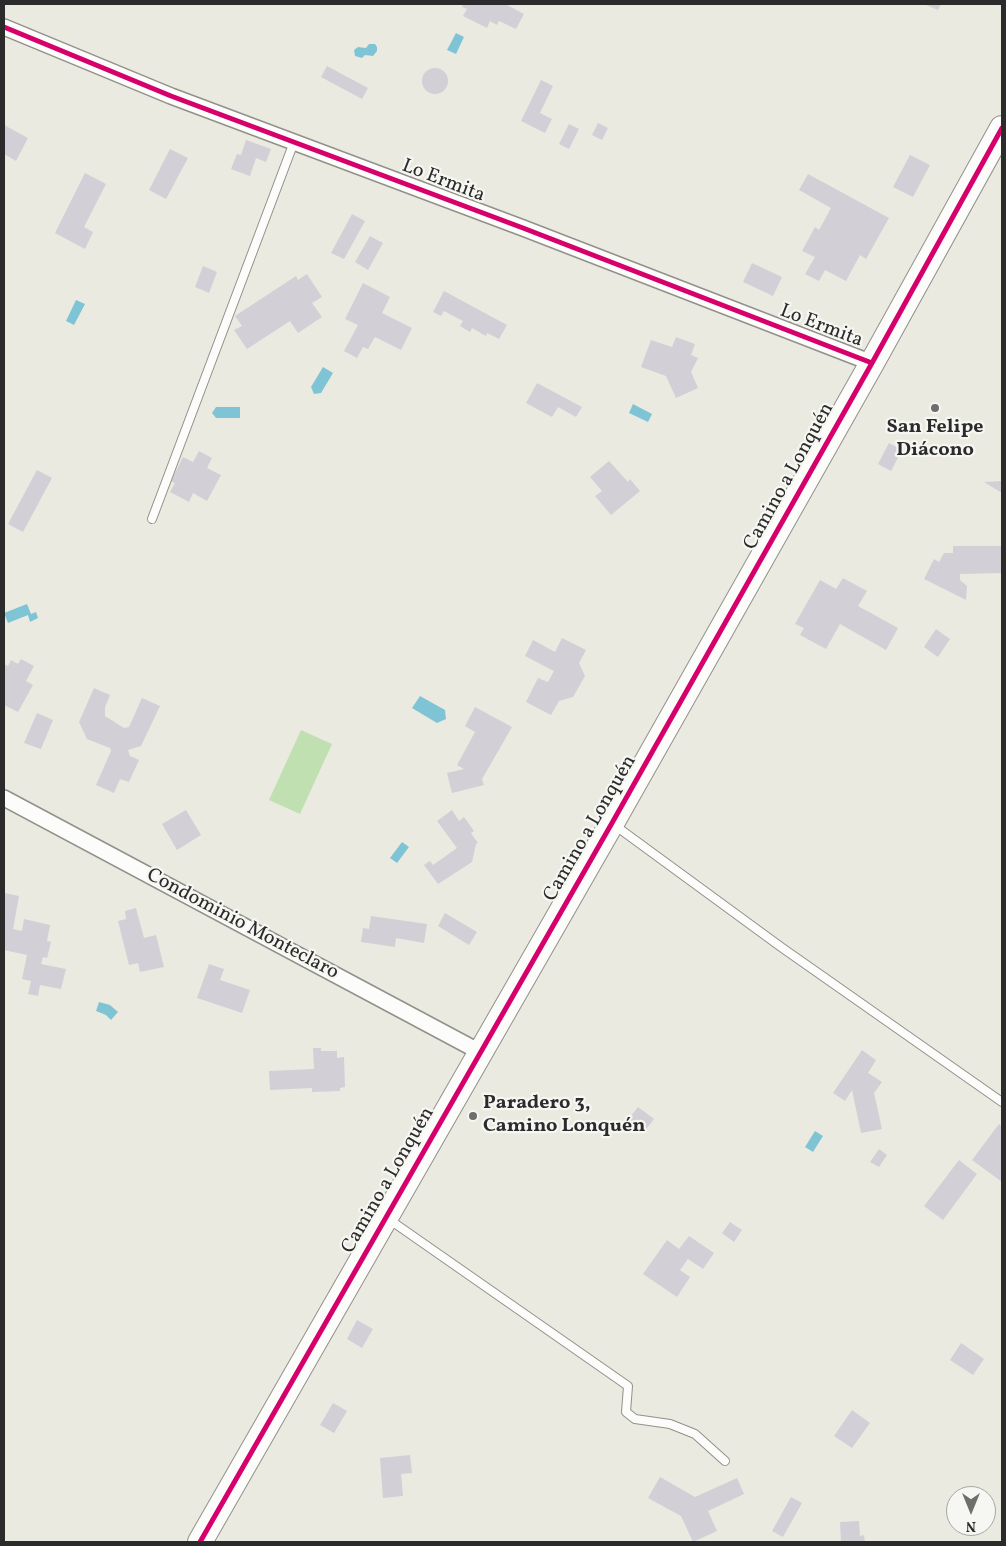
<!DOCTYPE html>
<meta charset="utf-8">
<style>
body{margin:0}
#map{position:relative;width:1006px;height:1546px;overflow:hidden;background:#ebeae0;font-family:Vollkorn,serif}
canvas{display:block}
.frame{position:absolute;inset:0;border:5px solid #2b2b2b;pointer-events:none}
.north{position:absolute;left:946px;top:1486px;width:50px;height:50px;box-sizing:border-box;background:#f6f6f2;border:1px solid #a5a5a2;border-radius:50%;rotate:180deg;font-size:14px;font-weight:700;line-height:20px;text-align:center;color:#2b2b2b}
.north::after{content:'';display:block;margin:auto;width:18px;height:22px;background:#6e6e6a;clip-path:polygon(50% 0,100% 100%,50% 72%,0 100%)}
</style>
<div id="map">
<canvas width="1006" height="1546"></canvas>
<div class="frame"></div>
<div class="north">N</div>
</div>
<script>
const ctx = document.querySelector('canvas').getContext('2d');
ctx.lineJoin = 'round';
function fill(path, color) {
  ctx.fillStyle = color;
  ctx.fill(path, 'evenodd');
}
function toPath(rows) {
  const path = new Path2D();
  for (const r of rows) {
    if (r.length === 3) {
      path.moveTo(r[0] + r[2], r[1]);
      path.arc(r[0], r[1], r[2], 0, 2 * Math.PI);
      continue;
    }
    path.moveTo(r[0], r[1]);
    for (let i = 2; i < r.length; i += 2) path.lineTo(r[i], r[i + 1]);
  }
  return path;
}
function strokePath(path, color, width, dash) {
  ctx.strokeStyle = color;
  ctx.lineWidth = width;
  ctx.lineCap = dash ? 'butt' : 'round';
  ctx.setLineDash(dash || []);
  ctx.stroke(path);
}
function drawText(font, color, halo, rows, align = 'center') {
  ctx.font = font + ' Vollkorn,serif';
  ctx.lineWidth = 4.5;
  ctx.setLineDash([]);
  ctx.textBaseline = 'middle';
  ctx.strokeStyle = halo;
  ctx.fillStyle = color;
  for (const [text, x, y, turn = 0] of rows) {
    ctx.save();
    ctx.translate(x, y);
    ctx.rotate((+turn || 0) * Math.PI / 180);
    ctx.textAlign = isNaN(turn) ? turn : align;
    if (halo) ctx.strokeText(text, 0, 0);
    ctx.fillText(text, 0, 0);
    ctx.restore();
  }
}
fill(toPath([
 [301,730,332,744,300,814,269,800]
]), '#c1e0b1');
fill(toPath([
 [456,33,464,37,456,54,447,50],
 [369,44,375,44,377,47,377,51,373,56,365,55,362,58,355,56,354,50,358,47,366,48],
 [76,300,85,304,74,325,66,321],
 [323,367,333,373,321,393,314,394,311,387],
 [633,404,652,414,648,422,629,413],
 [216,407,240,407,240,418,216,418,212,413],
 [27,604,31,614,36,612,38,618,30,622,28,615,8,623,4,613],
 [420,696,445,710,446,719,437,723,412,708],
 [402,842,409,847,397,863,390,858],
 [99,1002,110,1005,118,1012,111,1020,106,1015,96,1011],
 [815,1131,823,1136,813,1152,805,1147]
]), '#7fc4d5');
fill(toPath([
 [463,4,508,4,507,5,524,14,516,29,499,21,497,25,490,21,487,28,463,16,467,9,462,7],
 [924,4,941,4,938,10],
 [327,66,368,88,362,99,321,77],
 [435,81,13],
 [541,80,553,86,540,113,552,119,545,133,521,121],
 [598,123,608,128,602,140,592,135],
 [569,124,579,129,569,149,559,144],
 [4,125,28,138,16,161,4,154],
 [246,140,271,149,266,162,256,158,250,176,231,169,237,154,241,155],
 [170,149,188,158,166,199,149,190],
 [910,155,930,165,913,197,893,187],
 [85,173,106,184,84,227,93,232,85,249,55,233],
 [808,174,889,218,866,259,860,255,846,281,825,270,819,281,805,274,815,257,802,251,815,227,819,230,831,208,799,190],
 [352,214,365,221,344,259,331,253],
 [370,236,383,243,368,270,355,262],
 [752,263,782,277,773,296,743,282],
 [203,266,217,272,209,293,195,287],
 [307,274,322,297,312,303,322,317,298,333,290,321,247,349,234,330,242,326,235,316,296,276,298,280],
 [363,283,390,297,382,313,412,328,401,350,375,337,368,349,363,347,357,358,344,351,358,325,345,319],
 [444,291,507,325,499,339,487,333,486,336,472,328,470,332,460,326,463,321,444,311,441,316,433,312],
 [676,337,695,344,691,355,698,358,691,372,698,388,676,398,666,376,641,367,651,340,672,347],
 [537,383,582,407,576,417,558,407,552,417,526,403],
 [889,443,902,450,891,471,878,464],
 [199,451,212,458,207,468,221,475,207,501,193,493,189,502,170,492,175,483,171,481,183,457,193,462],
 [609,461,628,482,630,479,640,491,611,515,595,496,602,491,590,477],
 [37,470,52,478,23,532,8,524],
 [1002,481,1002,493,984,482],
 [953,546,1002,546,1002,573,960,574,960,580,967,586,966,600,924,579,934,559,939,562,944,553,953,553],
 [843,578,867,591,858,606,898,628,886,650,840,624,826,649,800,635,804,628,795,624,820,580,836,589],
 [936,629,950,639,938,657,924,647],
 [562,638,586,650,579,663,585,676,573,697,559,701,551,715,526,702,538,678,548,682,554,671,525,656,533,640,555,652],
 [21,659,34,666,26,681,33,685,18,712,4,705,4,664,8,666,11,660,18,664],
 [94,688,110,695,105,707,105,716,124,728,129,727,142,698,160,706,141,746,128,750,130,756,139,760,129,782,120,779,114,793,96,785,111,751,110,748,87,739,79,722],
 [475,707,512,727,482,779,484,785,452,793,447,773,464,769,457,765,475,732,465,726],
 [37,713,53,720,41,749,24,743],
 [186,810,201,835,177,850,162,824],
 [452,810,459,821,464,817,474,831,471,833,478,843,476,844,472,862,438,884,424,865,430,861,433,865,457,848,437,821],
 [4,893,19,896,13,929,22,931,24,919,50,925,47,941,51,942,47,958,43,957,41,964,66,969,61,989,40,985,38,996,28,994,31,981,22,979,27,955,4,950],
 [136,908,144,938,156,935,164,967,140,972,138,963,129,965,118,921,126,919,125,911],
 [445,913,477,932,469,945,438,926],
 [371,916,427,924,424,943,396,938,395,947,361,942,363,928,369,929],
 [209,964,224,969,220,980,250,990,242,1013,197,998],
 [313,1048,321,1048,321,1051,337,1051,337,1058,344,1057,345,1087,340,1088,340,1091,312,1092,312,1088,270,1090,269,1071,314,1069],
 [862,1050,876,1060,868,1073,882,1082,874,1093,882,1129,861,1133,852,1090,845,1101,833,1093],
 [638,1107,654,1119,643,1133,627,1121],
 [999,1124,1002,1127,1002,1182,972,1160],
 [879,1149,887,1155,879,1167,870,1162],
 [959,1160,977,1174,943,1220,924,1206],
 [730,1222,742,1230,734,1242,722,1233],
 [689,1236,714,1253,703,1269,688,1259,680,1270,690,1277,677,1297,643,1274,667,1240,679,1249],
 [357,1320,373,1329,362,1348,347,1339],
 [961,1343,984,1359,973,1375,950,1360],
 [333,1403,347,1411,334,1433,320,1425],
 [852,1410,870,1423,852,1448,834,1436],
 [410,1455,412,1473,401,1474,403,1496,383,1498,380,1458],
 [660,1477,695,1497,737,1478,744,1494,708,1511,717,1531,693,1542,681,1516,648,1498],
 [791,1497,802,1503,783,1537,772,1531],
 [859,1521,860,1536,864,1535,865,1542,841,1542,840,1522]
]), '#d2cfd6');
const service = toPath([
 [152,519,294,142],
 [613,824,781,947,1002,1102],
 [387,1218,628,1386,626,1412,635,1419,670,1424,695,1434,725,1461]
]);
const minor = toPath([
 [4,27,171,96,523,228,872,363],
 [4,798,480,1052]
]);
const primary = toPath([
 [200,1542,612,823,872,363,1002,128]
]);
strokePath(service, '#91908b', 10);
strokePath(minor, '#91908b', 18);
strokePath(primary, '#91908b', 26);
strokePath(service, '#fcfcfa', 8);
strokePath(minor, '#fcfcfa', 15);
strokePath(primary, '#fcfcfa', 24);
strokePath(toPath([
 [4,27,171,96,523,228,872,363],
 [200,1542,612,823,872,363,1002,128]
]), '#d6006c', 5);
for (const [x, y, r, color] of [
 [935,408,5,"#6e6e6a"],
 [473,1116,5,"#6e6e6a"]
]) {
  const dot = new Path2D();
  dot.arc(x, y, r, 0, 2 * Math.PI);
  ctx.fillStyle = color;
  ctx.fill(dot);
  strokePath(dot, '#f6f6f2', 2);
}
drawText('20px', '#2b2b2b', '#f6f6f2', [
 ["Lo Ermita",443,182,21],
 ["Lo Ermita",821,327,21],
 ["Camino a Lonquén",790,477,-61],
 ["Camino a Lonquén",591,829,-60],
 ["Condominio Monteclaro",242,925,28],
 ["Camino a Lonquén",389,1181,-60]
]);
drawText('bold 20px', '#2b2b2b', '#f6f6f2', [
 ["San Felipe",935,428],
 ["Diácono",935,451],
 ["Paradero 3,",483,1104,"left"],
 ["Camino Lonquén",483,1127,"left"]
]);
</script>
